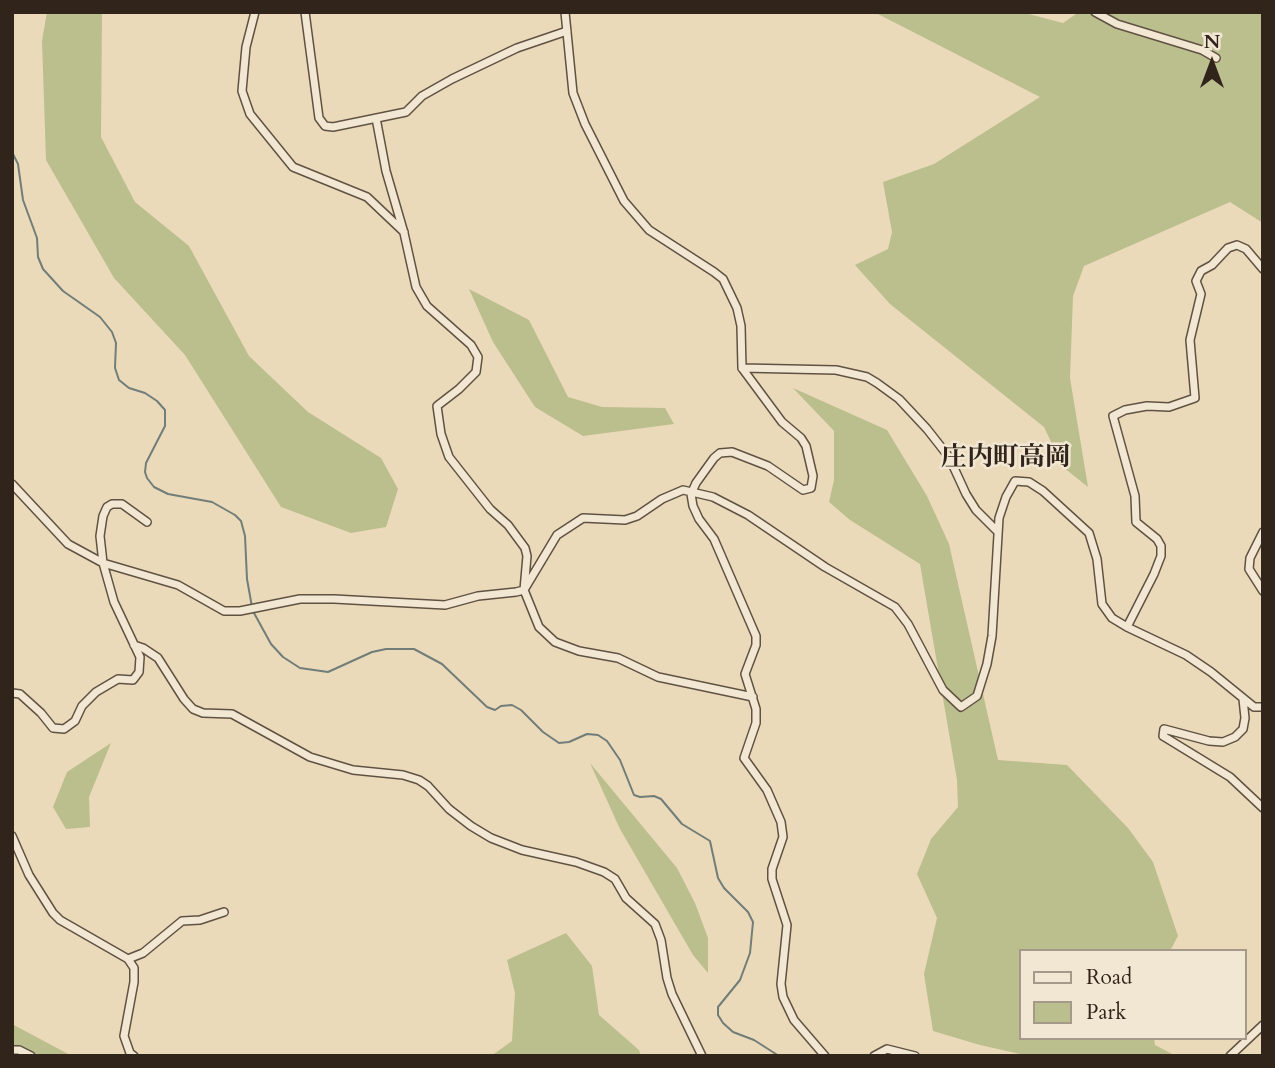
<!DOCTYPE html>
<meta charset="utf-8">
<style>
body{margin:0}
#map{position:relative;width:1275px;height:1068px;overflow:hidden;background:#ebdaba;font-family:Cardo,serif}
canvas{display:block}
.frame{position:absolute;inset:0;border:14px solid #31241b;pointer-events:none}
.legend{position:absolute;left:1019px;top:949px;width:228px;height:91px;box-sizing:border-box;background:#f2e7d2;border:2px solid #a59989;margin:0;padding:9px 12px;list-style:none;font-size:21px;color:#31241b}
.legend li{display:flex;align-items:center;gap:14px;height:35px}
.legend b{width:35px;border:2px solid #a59989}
.north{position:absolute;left:1177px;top:28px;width:70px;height:70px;-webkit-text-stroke:5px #f2e7d2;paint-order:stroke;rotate:0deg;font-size:19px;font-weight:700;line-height:28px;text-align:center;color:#31241b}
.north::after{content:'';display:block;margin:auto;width:24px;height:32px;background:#31241b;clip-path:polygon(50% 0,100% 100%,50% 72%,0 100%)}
</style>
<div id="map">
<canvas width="1275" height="1068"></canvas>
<div class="frame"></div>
<ul class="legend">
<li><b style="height:9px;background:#f2e7d2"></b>Road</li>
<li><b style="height:19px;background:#bbbe8d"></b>Park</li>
</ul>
<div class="north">N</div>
</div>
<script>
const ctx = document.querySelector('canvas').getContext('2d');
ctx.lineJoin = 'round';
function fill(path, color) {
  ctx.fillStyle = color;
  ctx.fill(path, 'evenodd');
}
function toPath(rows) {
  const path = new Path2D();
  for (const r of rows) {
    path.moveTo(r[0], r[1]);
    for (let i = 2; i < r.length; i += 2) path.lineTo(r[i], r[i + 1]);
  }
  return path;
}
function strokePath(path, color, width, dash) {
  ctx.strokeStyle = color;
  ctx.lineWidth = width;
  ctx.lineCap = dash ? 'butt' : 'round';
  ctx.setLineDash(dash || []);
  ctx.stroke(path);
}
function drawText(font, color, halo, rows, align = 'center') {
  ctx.font = font + ' Cardo,"Noto Serif JP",serif';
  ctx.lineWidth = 5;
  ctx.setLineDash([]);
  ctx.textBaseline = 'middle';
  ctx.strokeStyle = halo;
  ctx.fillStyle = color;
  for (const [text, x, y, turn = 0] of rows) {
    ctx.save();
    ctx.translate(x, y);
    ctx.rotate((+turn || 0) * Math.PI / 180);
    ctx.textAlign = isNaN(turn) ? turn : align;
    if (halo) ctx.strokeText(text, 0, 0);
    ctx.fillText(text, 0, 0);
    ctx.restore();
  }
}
fill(toPath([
 [47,12,102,12,101,137,135,202,189,246,249,356,308,412,381,458,398,489,386,527,351,533,281,507,185,355,114,278,46,160,42,41],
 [874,12,1021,12,1063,23,1079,12,1263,12,1263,223,1230,202,1084,266,1073,296,1070,378,1088,487,1063,467,1044,427,890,304,855,265,888,249,892,232,883,182,934,164,1040,97],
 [469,289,529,320,568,397,602,407,665,408,674,424,583,436,535,407,493,342],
 [793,388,887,430,927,496,949,544,998,760,1067,765,1128,828,1153,862,1178,936,1170,951,1021,951,1021,1038,1154,1038,1155,1045,1176,1056,1029,1056,980,1045,933,1031,924,974,937,918,917,874,931,839,958,807,957,780,920,564,850,520,829,502,834,480,834,431],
 [111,743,89,797,90,827,66,829,53,807,67,772],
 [590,763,677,868,695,903,708,938,708,973,693,955,620,829],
 [566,933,592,966,599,1015,639,1050,641,1056,491,1056,512,1041,515,993,507,960],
 [12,1024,72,1056,12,1056]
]), '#bbbe8d');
strokePath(toPath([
 [12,152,18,164,23,200,37,238,38,257,43,269,63,291,100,317,112,332,116,343,115,368,119,380,129,388,145,393,157,401,165,410,165,426,146,463,145,472,147,478,154,487,168,494,212,502,235,515,241,521,245,536,247,579,252,607],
 [254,613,271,644,283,657,300,668,328,672,372,652,386,649,414,649,442,664,487,707,495,710,501,706,512,705,521,710,543,732,559,743,569,742,587,734,598,735,607,741,620,760,634,795,640,797,654,796,661,799,682,824,710,841,718,878,724,888,748,912,753,922,750,953,740,980,718,1007,718,1015,723,1023,733,1032,754,1040,779,1056]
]), '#717d79', 2);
const street = toPath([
 [255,12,246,47,242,91,250,114,293,167,367,197,404,232],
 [305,12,319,118,325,126,333,127,406,112,422,96,452,79,517,48,567,31],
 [565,12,573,93,585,124,624,201,649,230,714,272,723,279,737,308,741,326,742,368,782,422,801,438,806,446,813,476,811,488,803,490,768,466,732,452,720,453,714,458,696,483,691,494,693,506,699,519,714,539,756,636,756,645,745,674,756,709,756,723,744,758,767,790,781,822,783,837,772,869,772,879,787,925,781,984,783,997,794,1020,825,1056],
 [1095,12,1117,24,1202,50,1216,58],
 [376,118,386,171,404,233,416,287,427,306,471,345,478,357,476,372,459,389,437,406,441,434,449,457,490,509,508,525,525,548,527,556,524,590,539,627,555,642,579,651,618,658,658,677,753,697],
 [742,368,836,370,867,377,877,383,899,399,927,429,949,457,966,494,976,510,997,531],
 [12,484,68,544,103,563,178,585,224,611,240,611,300,599,334,599,445,605,478,596,516,592,524,590,557,535,583,518,625,520,637,516,662,499,683,490,713,497,748,515,825,567,895,607,908,624,943,690,961,707,977,696,987,664,992,636,999,518,1006,497,1015,481,1029,482,1043,491,1089,533,1097,559,1102,604,1112,618,1127,627,1186,655,1211,672,1254,707,1263,707],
 [1263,532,1250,558,1249,569,1263,591],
 [1127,627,1154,574,1161,556,1161,546,1157,539,1136,522,1135,496,1113,416,1125,410,1147,406,1169,407,1195,398,1190,340,1201,294,1196,281,1201,271,1212,265,1228,248,1237,245,1246,249,1263,269],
 [134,645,143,648,158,658,184,699,193,709,203,713,232,714,310,757,353,770,403,775,419,780,428,786,449,809,471,826,491,838,522,850,576,862,604,872,615,879,626,898,655,924,661,940,667,978,672,994,702,1056],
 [12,693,20,694,41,713,53,728,64,729,75,721,82,706,96,692,118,679,133,680,139,672,140,657,114,602,103,563,100,536,103,516,107,507,112,504,122,504,147,522],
 [1243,699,1245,718,1243,729,1235,737,1223,742,1209,741,1164,729,1163,736,1230,777,1263,808],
 [12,836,29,875,53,913,60,920,128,959,134,968,134,982,124,1036,130,1053,134,1056],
 [128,959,143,953,182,921,200,920,224,912],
 [12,1050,19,1050,31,1056],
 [874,1056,887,1049,915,1056],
 [1230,1056,1263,1025]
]);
strokePath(street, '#605243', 10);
strokePath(street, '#f2e7d2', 7);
drawText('bold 26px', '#31241b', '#f2e7d2', [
 ["庄内町高岡",1006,459]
]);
</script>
